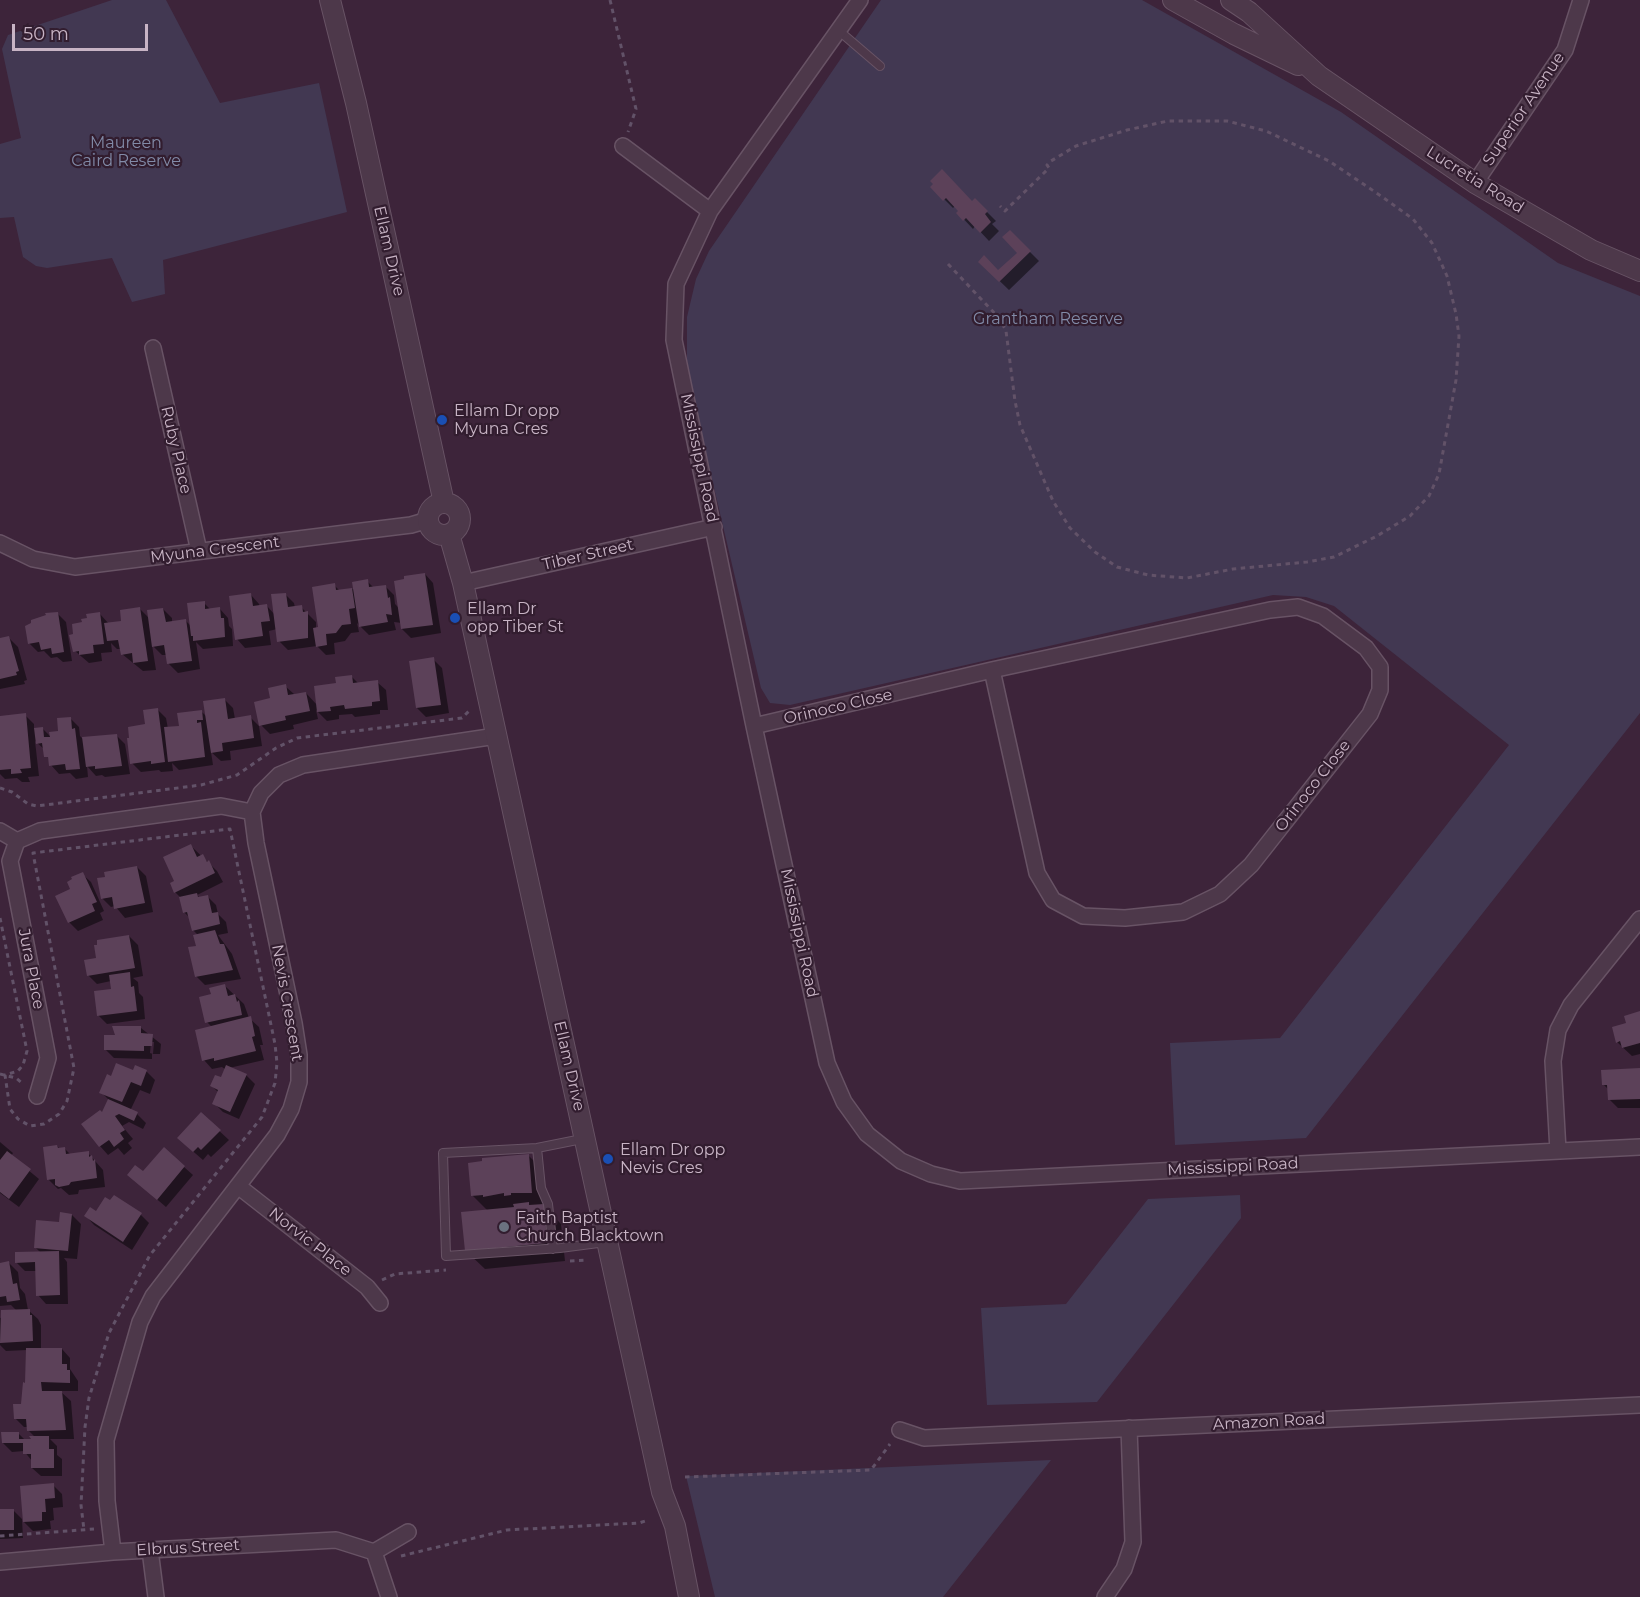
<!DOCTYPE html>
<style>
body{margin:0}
#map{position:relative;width:1640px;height:1597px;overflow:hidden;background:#3d243a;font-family:Montserrat,sans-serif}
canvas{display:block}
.scale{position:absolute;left:12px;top:24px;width:136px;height:27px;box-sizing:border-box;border:3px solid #c8b4c5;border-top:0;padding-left:8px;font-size:18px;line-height:21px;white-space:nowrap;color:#c8b4c5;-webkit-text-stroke:4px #321d2f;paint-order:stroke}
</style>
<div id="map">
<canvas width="1640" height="1597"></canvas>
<div class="scale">50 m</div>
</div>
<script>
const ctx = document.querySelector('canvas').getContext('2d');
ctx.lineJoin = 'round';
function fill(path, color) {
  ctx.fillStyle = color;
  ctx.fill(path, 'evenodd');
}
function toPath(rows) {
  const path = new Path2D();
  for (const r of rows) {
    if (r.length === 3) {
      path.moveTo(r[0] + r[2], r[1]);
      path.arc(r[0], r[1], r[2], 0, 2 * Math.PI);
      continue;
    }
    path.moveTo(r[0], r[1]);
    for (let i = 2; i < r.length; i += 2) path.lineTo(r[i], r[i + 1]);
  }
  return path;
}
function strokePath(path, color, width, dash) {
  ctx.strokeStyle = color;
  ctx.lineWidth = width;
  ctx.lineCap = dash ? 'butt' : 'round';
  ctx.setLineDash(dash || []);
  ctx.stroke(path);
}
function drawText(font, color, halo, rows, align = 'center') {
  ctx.font = font + ' Montserrat,sans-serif';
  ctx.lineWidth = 4.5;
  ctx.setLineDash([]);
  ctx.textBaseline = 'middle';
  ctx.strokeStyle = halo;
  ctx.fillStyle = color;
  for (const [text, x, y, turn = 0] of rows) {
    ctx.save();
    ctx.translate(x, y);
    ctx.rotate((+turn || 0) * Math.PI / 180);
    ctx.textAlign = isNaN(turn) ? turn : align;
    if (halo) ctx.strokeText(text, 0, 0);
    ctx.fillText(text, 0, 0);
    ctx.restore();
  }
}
fill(toPath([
 [112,0,166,0,220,103,319,83,347,212,163,260,165,294,132,302,112,258,47,268,36,266,23,257,14,217,0,218,0,144,21,138,2,49,8,35],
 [881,0,1142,0,1341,112,1558,263,1640,296,1640,713,1306,1138,1175,1145,1170,1043,1280,1038,1509,745,1334,606,1306,597,1273,595,790,705,770,703,761,688,692,394,687,362,687,317,696,279,709,251],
 [1240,1195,1241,1218,1097,1402,987,1405,981,1308,1066,1304,1148,1199],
 [1051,1460,943,1597,715,1597,686,1476]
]), '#423852');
fill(toPath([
 [932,187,972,203,975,200,996,221,992,224,999,231,989,241,975,226,973,229,958,213,960,211,955,206,953,208],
 [1010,232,1039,261,1009,290,980,262,998,272,1019,253],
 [425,574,433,583,441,633,411,638,402,629,402,623,394,622,396,630,369,635,357,623,359,632,351,633,345,641,334,643,335,654,326,655,317,646,288,650,279,641,277,629,269,631,271,645,245,648,237,639,251,595,259,604,260,607,267,606,275,615,285,594,294,603,295,608,301,607,316,622,316,629,320,629,334,585,340,591,354,589,367,581,374,588,385,586,394,595,395,604,400,609],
 [204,603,211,610,220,609,228,618,229,626,232,629,233,646,203,649,196,642,200,669,178,673,169,664,167,655,162,655,152,645,156,670,143,671,122,654,121,649,117,649,111,643,112,652,101,653,102,661,89,663,75,651,75,636,83,624,100,614,109,624,123,622,140,609,150,619,163,609,172,618,172,623,186,621,191,626],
 [57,613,66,622,72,661,63,662,57,657,51,658,44,651,38,652,29,643],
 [9,638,18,647,27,680,24,681,25,684,0,689,0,640],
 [433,659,442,668,449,713,426,717,417,708],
 [352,677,359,684,377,682,386,690,388,710,380,710,380,714,355,717,352,714,339,715,339,719,327,721,316,710,318,719,293,725,294,729,270,734,261,725,272,699,285,686,294,694,306,693,317,705,338,685],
 [224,699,233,708,235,719,250,717,259,726,262,746,230,751,231,760,221,761,211,752,213,765,179,770,172,763,173,771,161,772,159,770,141,772,132,763,147,726,157,709,166,718,168,729,181,727,201,711,207,717],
 [25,715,34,724,34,729,42,728,52,738,60,732,70,718,79,727,80,736,83,739,116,735,125,744,130,774,105,777,102,775,96,776,87,766,88,777,76,779,70,773,59,774,51,765,45,750,35,741,39,776,28,777,30,782,22,782,17,778,5,779,0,774,0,717],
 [191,846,217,871,223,882,197,895,200,898,207,896,216,905,218,914,226,922,228,933,218,935,232,954,241,979,205,985,196,976,198,935,193,930,190,918,184,912,181,898,175,892,176,882],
 [137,867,146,876,153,912,125,918,115,906,111,907,102,898],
 [82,874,91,882,104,911,100,913,103,920,78,931,69,922,72,890],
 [129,936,138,945,143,976,133,978,138,982,139,993,143,997,145,1019,107,1024,98,1015,112,991,111,981,97,984,88,975,97,959],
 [225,986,244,1004,249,1018,259,1027,263,1045,260,1045,264,1060,229,1068,246,1075,255,1084,239,1119,223,1112,214,1103,219,1093,212,1086,222,1079,226,1070,222,1067,212,1069,204,1060,212,1027,207,1022,212,995],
 [1640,1013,1640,1054,1632,1056,1617,1042,1628,1024],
 [141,1028,161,1044,160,1054,152,1054,152,1059,114,1058,105,1049,117,1037],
 [151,1042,154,1042,153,1054,150,1053],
 [136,1067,147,1072,155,1080,150,1094,140,1090,130,1111,137,1114,146,1123,143,1129,129,1122,122,1126,133,1139,128,1143,132,1148,124,1155,118,1148,108,1155,100,1146,102,1114,109,1100,101,1092,112,1078,133,1072],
 [1640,1070,1640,1108,1618,1108,1609,1099,1609,1090,1604,1085],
 [201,1114,229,1140,211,1157,208,1154,203,1160,188,1147],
 [0,1142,13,1153,11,1156,39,1179,19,1207,0,1193],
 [57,1146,60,1149,65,1149,71,1155,88,1153,103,1170,105,1187,79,1190,78,1194,69,1195,61,1188,58,1189,49,1180],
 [528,1155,542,1169,545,1207,561,1224,565,1261,485,1269,466,1251,488,1211,472,1195],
 [184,1167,193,1175,166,1207,138,1183,144,1174],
 [96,1213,141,1215,149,1223,132,1250,94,1225,86,1216],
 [72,1215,81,1224,77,1259,64,1258,67,1262,68,1304,46,1304,38,1295,37,1271,25,1271,16,1262,41,1253,35,1247],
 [9,1263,18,1272,20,1288,25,1294,28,1310,38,1319,41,1325,41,1349,62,1349,70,1358,70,1369,78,1381,78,1391,60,1391,71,1401,74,1439,50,1439,57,1446,57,1455,62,1459,62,1476,41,1476,32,1468,32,1461,24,1451,12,1452,3,1443,18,1433,26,1441,33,1440,35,1437,28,1430,28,1427,24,1427,15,1418,23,1406,27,1384,27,1350,6,1351,0,1345,0,1318,17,1311,11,1305,0,1306,0,1264],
 [53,1485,62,1494,63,1507,53,1508,54,1520,50,1521,51,1529,33,1531,24,1522],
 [13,1510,22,1519,23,1538,0,1539,0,1511]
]), '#0007');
fill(toPath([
 [942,169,972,201,975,198,988,211,985,214,991,222,980,233,966,218,963,221,956,213,958,211,946,198,943,201,930,187,933,184,930,181],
 [1010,230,1031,251,999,282,978,262,984,255,998,270,1017,253,1002,237],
 [425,573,433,625,401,629,394,581,404,579,404,576],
 [368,579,369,587,386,585,388,598,390,597,392,615,386,614,388,622,359,627,352,582],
 [335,583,336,590,352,588,355,608,349,609,351,624,342,625,336,633,326,634,327,645,316,647,313,628,318,627,312,587],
 [251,593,253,606,267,604,270,621,261,622,263,636,235,640,229,596],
 [286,593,288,607,302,605,303,612,308,611,308,638,277,642,271,594],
 [205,601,205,609,220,607,221,618,224,618,225,637,193,641,193,636,191,636,187,603],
 [140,607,148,661,133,663,132,653,121,655,118,640,107,641,104,623,121,621,120,610],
 [163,608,166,622,186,619,192,661,167,664,164,645,152,647,147,610],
 [58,612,64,652,52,654,51,648,41,650,39,642,28,644,25,626,31,623,31,620,46,615,45,613],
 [100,612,104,644,93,645,94,653,79,655,79,651,73,652,69,635,73,634,72,624,82,622,81,619,87,618,86,614],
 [9,636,19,671,16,672,17,675,0,679,0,638],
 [434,657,441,705,416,708,409,661],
 [352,675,353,683,378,680,380,701,372,702,372,706,345,709,344,705,330,707,331,711,317,712,314,686,336,683,335,677],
 [286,684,288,695,306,692,310,711,285,716,286,720,259,726,254,702,270,698,268,688],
 [225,698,228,719,251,715,254,738,222,743,223,751,211,753,203,701],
 [158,708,165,762,151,764,151,761,130,764,127,738,129,738,128,727,145,724,143,710],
 [202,710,203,720,197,720,197,723,201,722,205,757,168,762,164,727,179,726,177,713],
 [26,713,31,768,20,769,22,773,11,774,11,769,0,770,0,716],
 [71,717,72,729,75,728,80,769,66,770,65,764,49,766,48,757,44,757,42,743,36,744,34,728,43,727,44,737,50,737,49,732,58,731,57,718],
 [117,734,122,766,95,769,95,766,86,767,82,737],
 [191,844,197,857,203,854,207,862,209,860,215,873,174,893,170,883,174,881,163,857],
 [137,866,145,903,114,909,112,897,101,899,97,878,105,877,104,872],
 [83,872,97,902,92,904,95,911,68,923,55,896,70,889,67,882,72,879,71,877],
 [197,893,198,897,208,895,212,913,218,912,220,924,192,931,187,912,183,913,179,897],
 [215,930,220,944,224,944,233,970,195,977,188,947,196,946,193,935],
 [129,935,135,968,87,976,84,960,96,958,94,945,97,945,97,940],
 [130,972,131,987,134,986,137,1011,97,1016,94,991,111,989,109,975],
 [225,984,228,996,235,994,237,1002,239,1000,242,1015,205,1023,199,997,211,994,209,988],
 [1640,1011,1640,1043,1622,1048,1620,1041,1616,1043,1612,1027,1626,1023,1624,1016],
 [251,1016,255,1036,252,1037,256,1051,214,1061,214,1058,202,1061,195,1030],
 [112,1026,141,1026,141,1033,153,1034,152,1046,144,1046,144,1051,104,1050,104,1035,115,1035],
 [116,1063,133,1070,135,1065,147,1070,141,1086,131,1082,122,1102,99,1093,107,1074,111,1076],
 [226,1065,247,1074,230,1112,212,1104,218,1090,210,1086,215,1075,221,1077],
 [1640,1068,1640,1099,1608,1100,1607,1085,1602,1085,1601,1070],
 [108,1099,138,1112,134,1121,119,1114,115,1116,125,1130,120,1133,124,1139,114,1147,109,1140,99,1147,81,1124,100,1110,102,1112],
 [201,1112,221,1130,201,1150,198,1147,193,1152,177,1138],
 [57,1145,58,1148,65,1147,66,1154,89,1151,89,1157,92,1155,93,1161,95,1159,97,1178,71,1182,69,1185,59,1187,55,1185,55,1179,47,1180,43,1147],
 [164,1147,185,1166,157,1200,127,1175,135,1165,143,1171],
 [7,1151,31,1169,9,1199,0,1192,0,1160],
 [529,1154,532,1193,511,1193,511,1195,504,1196,504,1193,483,1197,483,1195,471,1196,468,1163,482,1161,482,1158],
 [114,1195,142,1213,123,1242,84,1216,90,1207,96,1211,105,1197,110,1200],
 [529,1202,529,1205,544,1204,547,1243,465,1251,461,1212,514,1207,513,1204],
 [60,1212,72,1214,68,1251,34,1248,36,1220,59,1222],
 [59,1251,60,1295,36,1296,35,1262,15,1263,15,1252],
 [9,1261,13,1284,17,1283,20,1300,7,1302,6,1296,0,1297,0,1263],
 [30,1309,30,1315,32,1315,33,1341,0,1343,1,1310],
 [26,1348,62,1348,62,1364,67,1364,67,1370,70,1370,70,1383,41,1382,42,1391,62,1391,66,1430,27,1431,26,1419,14,1419,13,1404,21,1404,23,1382,25,1383],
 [1,1432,19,1432,19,1439,31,1439,29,1436,49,1436,49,1449,54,1449,54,1468,31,1468,31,1454,23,1454,23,1443,2,1443],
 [54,1483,55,1498,45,1499,46,1512,42,1512,42,1521,23,1522,20,1486],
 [0,1509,14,1509,14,1530,0,1530]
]), '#5c4159');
const service = toPath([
 [838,30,880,66],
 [582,1139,537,1148,443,1153,446,1256,560,1248,606,1242],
 [537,1148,541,1188,548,1204,553,1249]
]);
const minor = toPath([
 [860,0,710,211,676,284,674,340,754,726,827,1063,844,1102,867,1134,901,1161,931,1174,960,1181,1640,1147],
 [623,146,710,211],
 [1475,183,1565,50,1581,0],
 [153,348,199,551],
 [0,543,33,559,75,567,362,531,411,525,428,520],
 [463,583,714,527],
 [754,726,992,670,1270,610,1298,607,1323,616,1366,648,1380,667,1380,690,1370,714,1251,865,1220,894,1183,912,1125,918,1083,916,1053,900,1037,873,992,670],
 [0,831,17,841,40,831,221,806,252,812],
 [17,841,10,861,48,1058,37,1096],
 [1558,1151,1553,1061,1558,1030,1571,1005,1640,919],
 [238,1186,367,1287,380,1303],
 [900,1430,924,1438,1640,1405],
 [150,1550,156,1597],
 [113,1552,107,1501,106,1440,140,1322,153,1296,277,1135,291,1109,299,1082,299,1055,294,1023,256,843,252,812,261,793,279,775,303,765,496,736],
 [374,1552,408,1532],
 [0,1562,113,1552,336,1540,374,1552,389,1597],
 [1105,1597,1124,1569,1133,1542,1129,1428]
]);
const tertiary = toPath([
 [330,0,356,103,444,503],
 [1173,0,1234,34,1298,65],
 [1231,0,1249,12,1319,76,1475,183,1591,250,1640,271],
 [444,519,16],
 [449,534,463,583,662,1492,675,1526,689,1597]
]);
strokePath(service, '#685365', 10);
strokePath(minor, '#685365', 18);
strokePath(tertiary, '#685365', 22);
strokePath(toPath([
 [610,0,636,109,628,132],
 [948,264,1000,319,1006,331,1015,401,1020,425,1053,501,1070,528,1095,552,1117,567,1148,575,1187,578,1233,569,1307,562,1334,557,1377,536,1410,516,1429,496,1439,474,1456,380,1459,336,1456,314,1447,276,1432,243,1413,219,1381,196,1329,161,1266,131,1227,121,1168,121,1127,130,1076,146,1051,161,1047,165,1049,168,1005,211,1000,206],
 [0,788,12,792,28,804,37,806,201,785,237,775,276,748,297,738,462,718,469,711],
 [0,918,27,1051,23,1065,18,1071,5,1075,10,1109,18,1119,30,1126,44,1124,59,1114,67,1101,74,1068,33,853,230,829,275,1044,277,1063,275,1083,262,1117,150,1255,109,1333,89,1398,85,1427,81,1505,84,1530],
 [0,1074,16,1078,23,1084],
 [570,1261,588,1260],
 [382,1280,395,1274,446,1270],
 [685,1477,871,1470,890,1444],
 [0,1536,94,1529],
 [401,1556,507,1530,639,1523,648,1520]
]), '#625268', 3, [4.5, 4.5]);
strokePath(service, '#4d384a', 8);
strokePath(minor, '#4d384a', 15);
strokePath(tertiary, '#4d384a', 20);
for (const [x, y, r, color] of [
 [442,420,6,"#1a4fb4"],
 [455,618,6,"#1a4fb4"],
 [608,1159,6,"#1a4fb4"],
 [504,1227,6,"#6b7280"]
]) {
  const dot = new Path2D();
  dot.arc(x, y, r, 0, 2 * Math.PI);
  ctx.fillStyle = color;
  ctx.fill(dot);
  strokePath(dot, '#321d2f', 2);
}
drawText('16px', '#c8b4c5', '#321d2f', [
 ["Superior Avenue",1524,109,-56],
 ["Lucretia Road",1475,180,32],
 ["Ellam Drive",389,251,77],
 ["Ruby Place",176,450,77],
 ["Mississippi Road",699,458,78],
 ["Myuna Crescent",215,550,-7],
 ["Tiber Street",588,555,-13],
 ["Orinoco Close",838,707,-13],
 ["Orinoco Close",1313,786,-52],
 ["Mississippi Road",799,933,78],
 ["Jura Place",31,969,79],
 ["Nevis Crescent",287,1003,80],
 ["Ellam Drive",569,1066,77],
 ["Mississippi Road",1233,1167,-3],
 ["Norvic Place",310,1242,38],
 ["Amazon Road",1269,1422,-3],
 ["Elbrus Street",188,1548,-3]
]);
drawText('16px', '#828ba8', '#321d2f', [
 ["Maureen",126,143],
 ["Caird Reserve",126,161],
 ["Grantham Reserve",1048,319]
]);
drawText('16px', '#c8b4c5', '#321d2f', [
 ["Ellam Dr opp",454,411],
 ["Myuna Cres",454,429],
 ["Ellam Dr",467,609],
 ["opp Tiber St",467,627],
 ["Ellam Dr opp",620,1150],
 ["Nevis Cres",620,1168],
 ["Faith Baptist",516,1218],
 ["Church Blacktown",516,1236]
], 'left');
</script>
